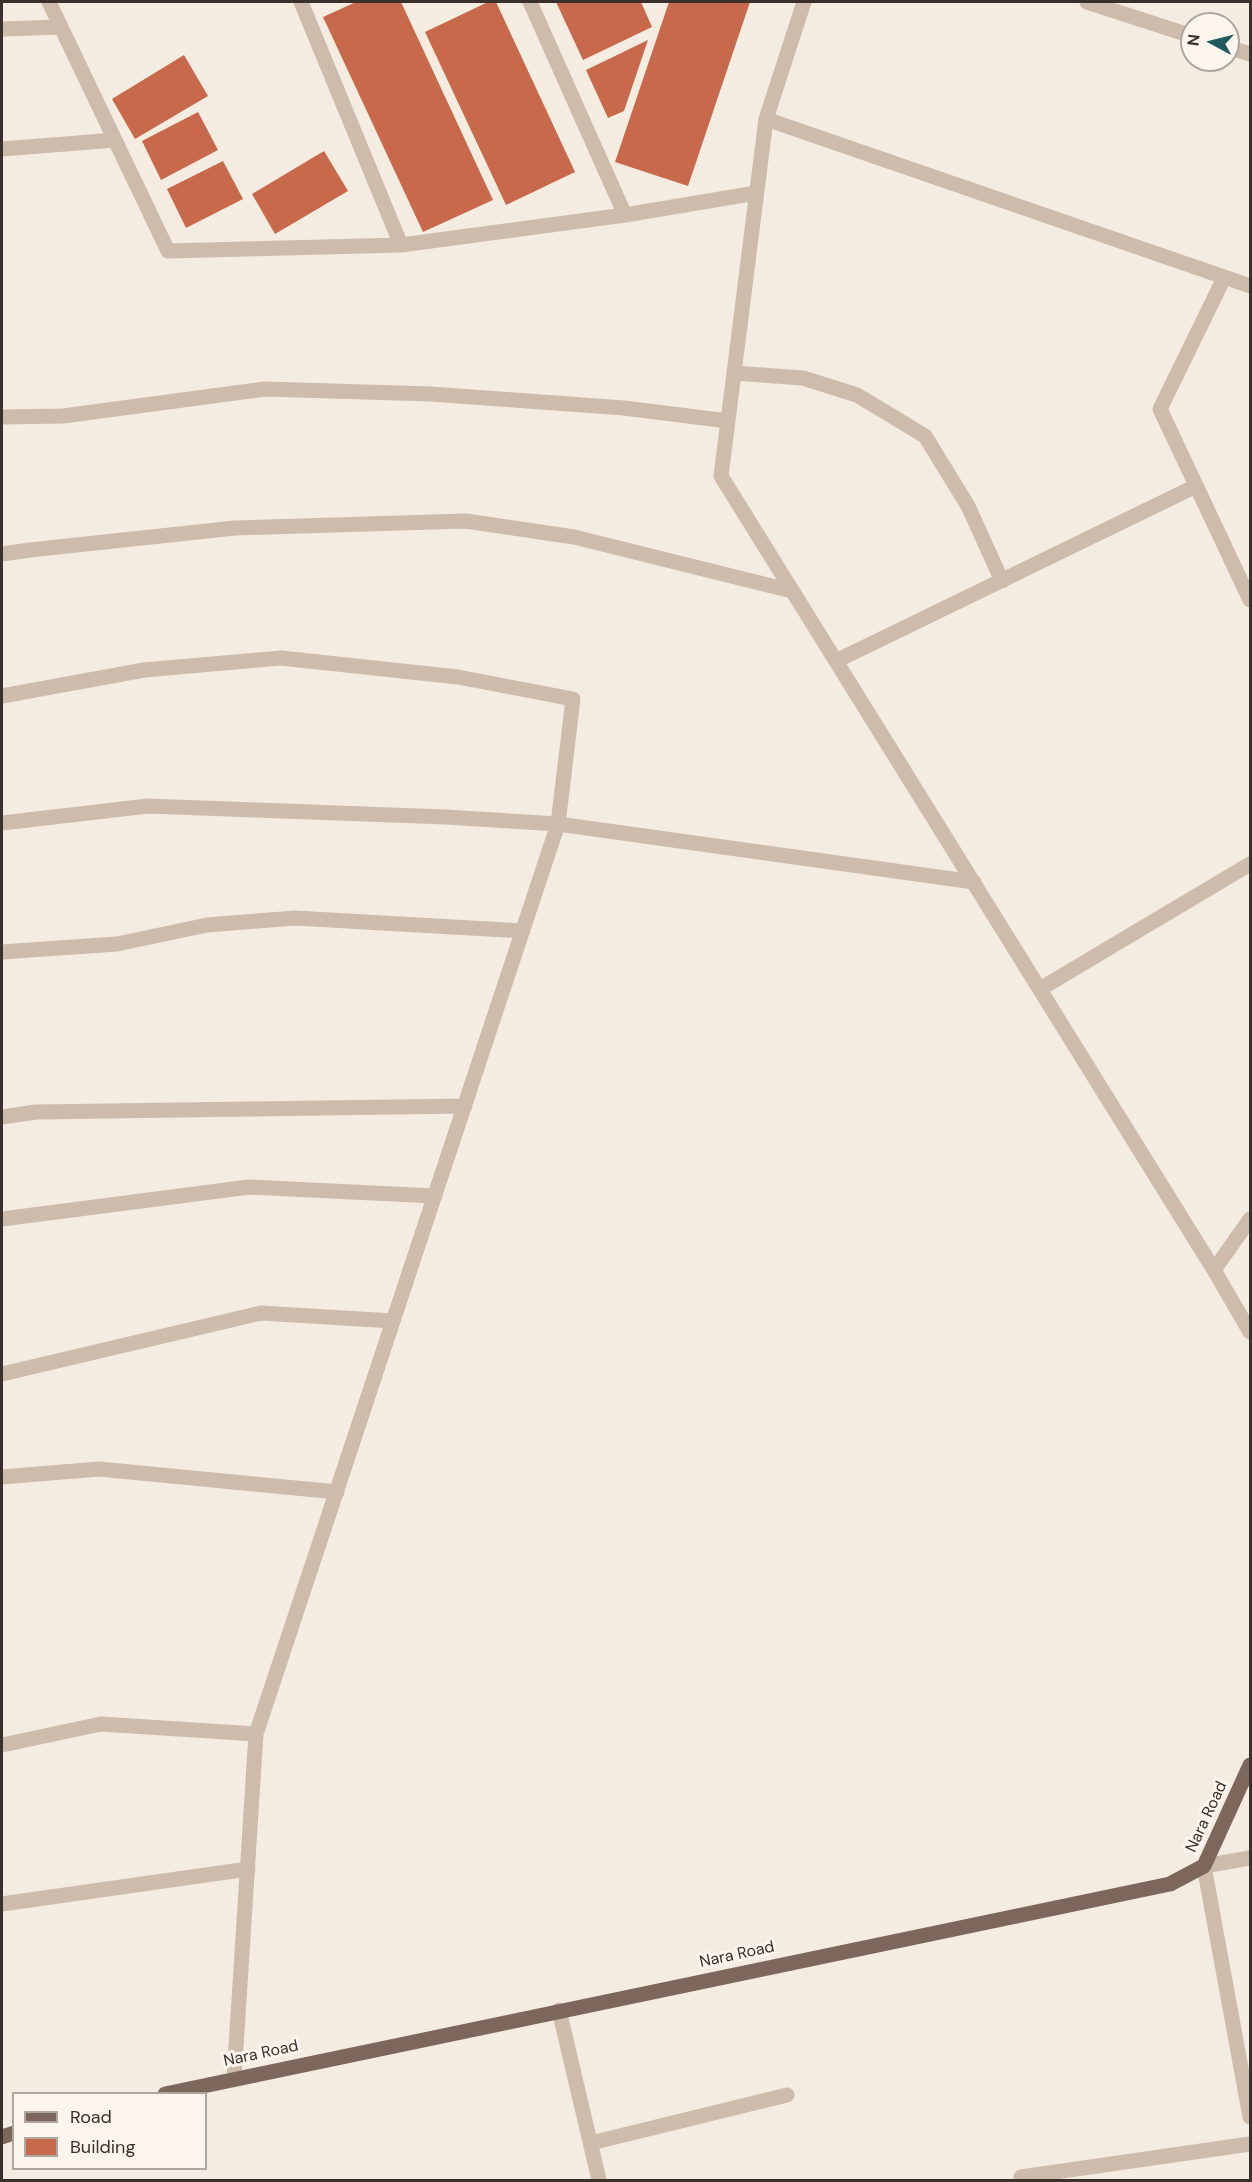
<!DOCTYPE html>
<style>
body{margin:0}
#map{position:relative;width:1252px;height:2182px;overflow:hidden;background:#f4ebe1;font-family:"DM Sans",sans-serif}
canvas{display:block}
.frame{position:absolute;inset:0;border:3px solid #3b302b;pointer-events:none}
.legend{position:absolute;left:12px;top:2092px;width:195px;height:78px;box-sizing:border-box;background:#fbf5ee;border:2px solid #aea6a0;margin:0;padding:8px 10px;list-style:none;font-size:18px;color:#3b302b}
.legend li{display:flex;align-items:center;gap:12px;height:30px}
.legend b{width:30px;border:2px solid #aea6a0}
.north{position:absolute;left:1180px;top:12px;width:60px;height:60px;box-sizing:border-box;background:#fbf5ee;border:2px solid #aea6a0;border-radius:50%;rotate:277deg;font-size:16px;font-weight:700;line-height:24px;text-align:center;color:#3b302b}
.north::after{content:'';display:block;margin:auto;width:21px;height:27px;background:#1f5a5e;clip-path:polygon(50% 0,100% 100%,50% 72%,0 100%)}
</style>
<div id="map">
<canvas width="1252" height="2182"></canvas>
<div class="frame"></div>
<ul class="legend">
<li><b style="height:8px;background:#7d675c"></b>Road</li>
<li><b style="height:16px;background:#c8694b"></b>Building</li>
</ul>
<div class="north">N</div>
</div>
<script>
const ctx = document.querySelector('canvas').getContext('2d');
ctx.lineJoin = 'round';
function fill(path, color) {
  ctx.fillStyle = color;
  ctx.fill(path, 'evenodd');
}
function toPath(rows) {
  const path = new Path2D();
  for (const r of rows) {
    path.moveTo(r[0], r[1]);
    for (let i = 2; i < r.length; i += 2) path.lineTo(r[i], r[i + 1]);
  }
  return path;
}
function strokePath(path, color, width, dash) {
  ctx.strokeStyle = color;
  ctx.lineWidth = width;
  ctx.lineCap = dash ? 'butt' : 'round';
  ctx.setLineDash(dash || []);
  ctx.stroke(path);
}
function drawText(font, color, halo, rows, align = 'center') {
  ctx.font = font + ' "DM Sans",sans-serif';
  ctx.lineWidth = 6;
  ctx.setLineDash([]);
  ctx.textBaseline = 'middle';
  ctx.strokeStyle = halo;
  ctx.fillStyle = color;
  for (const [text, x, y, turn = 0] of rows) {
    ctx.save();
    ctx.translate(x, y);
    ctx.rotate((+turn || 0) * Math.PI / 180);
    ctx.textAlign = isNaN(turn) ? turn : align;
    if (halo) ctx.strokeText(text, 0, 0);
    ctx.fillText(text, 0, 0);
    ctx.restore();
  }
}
fill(toPath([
 [356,2,401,2,493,200,423,232,323,17],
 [488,2,496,2,575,172,506,205,425,32],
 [556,2,641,2,652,27,583,60],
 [669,2,750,2,688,186,615,162],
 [648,40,624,111,608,118,586,70],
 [184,55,208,96,135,139,112,99],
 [198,112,218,150,161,180,142,141],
 [324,151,348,191,275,234,252,194],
 [223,161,243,199,186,228,167,189]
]), '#c8694b');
strokePath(toPath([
 [49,2,168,251,401,245],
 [301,2,401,245,625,215,756,193],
 [530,2,625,215],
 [804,2,766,119,721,476,1214,1270,1250,1332],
 [1087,2,1192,36],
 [2,29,61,27],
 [1228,47,1250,54],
 [766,119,1250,286],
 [2,149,115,140],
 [1224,278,1160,409,1250,600],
 [734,373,803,378,857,395,925,436,968,506,1002,581],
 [2,417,63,416,265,389,431,394,624,408,728,421],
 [2,554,30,550,235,528,466,521,574,537,792,591],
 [836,661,1196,486],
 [2,696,144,670,281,658,458,677,573,699,558,824,446,817,148,806,2,823],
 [2,952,117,944,207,925,295,918,523,931],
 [1040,989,1250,864],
 [2,1117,36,1112,465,1106],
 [2,1219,249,1187,435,1196],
 [1214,1270,1250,1219],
 [2,1374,261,1313,393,1321],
 [2,1477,99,1469,337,1492],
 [2,1745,101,1724,256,1734],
 [1250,1858,1204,1866,1250,2117],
 [2,1904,248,1869],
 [559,2010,599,2180],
 [234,2078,256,1734,558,824,974,882],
 [591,2143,787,2095],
 [1021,2177,1250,2144]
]), '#cdbbac', 15);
strokePath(toPath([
 [165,2094,1170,1884,1204,1866,1250,1765],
 [2,2137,14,2133]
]), '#7d675c', 15);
drawText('16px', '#3b302b', '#fbf5ee', [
 ["Nara Road",1207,1817,-65],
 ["Nara Road",737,1955,-12],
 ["Nara Road",261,2054,-12]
]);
</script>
